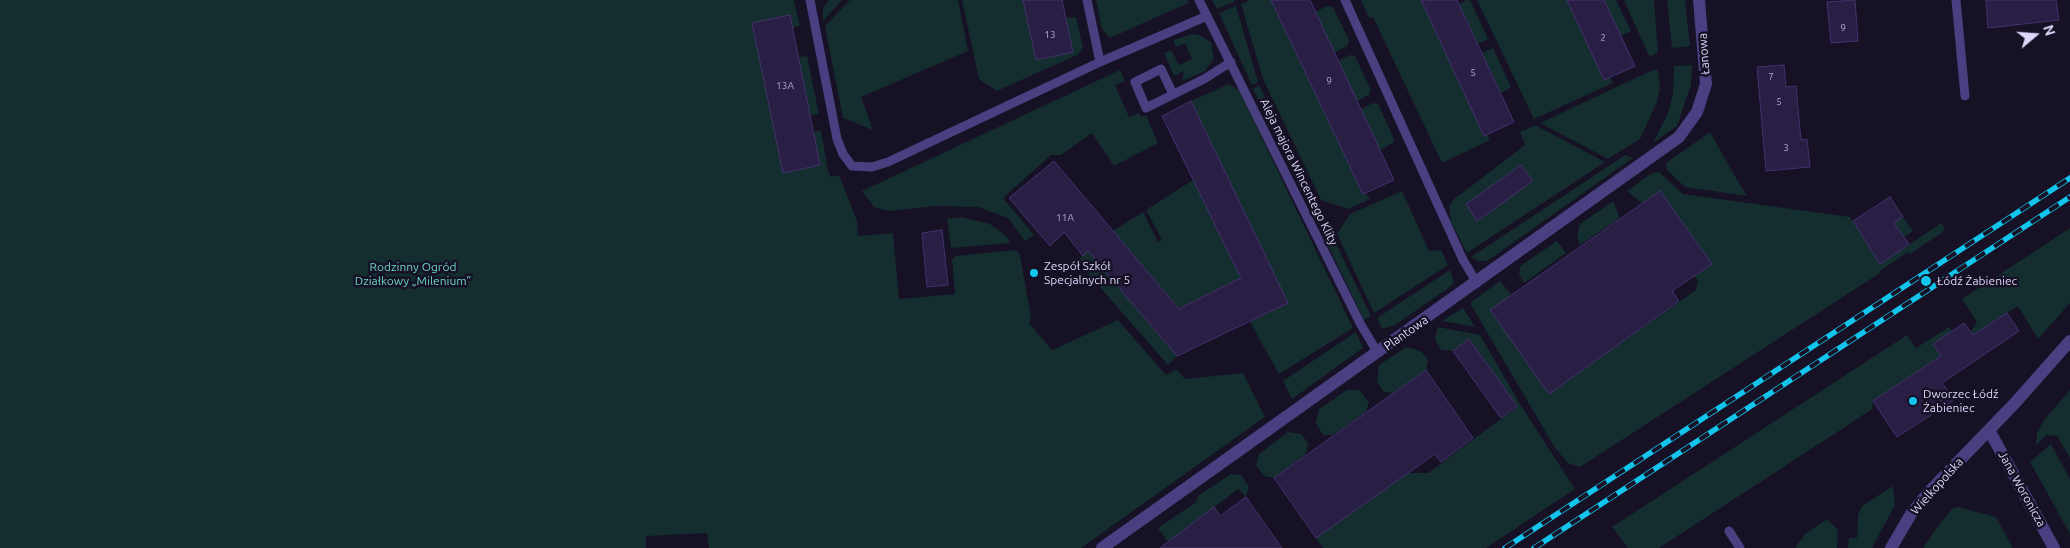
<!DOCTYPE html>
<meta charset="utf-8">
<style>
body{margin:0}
#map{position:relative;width:2070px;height:548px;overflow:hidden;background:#161125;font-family:Ubuntu,sans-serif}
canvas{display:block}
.north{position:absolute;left:2010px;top:10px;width:50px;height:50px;-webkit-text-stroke:4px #161125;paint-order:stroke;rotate:72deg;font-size:14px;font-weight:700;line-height:20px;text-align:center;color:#dfd8fc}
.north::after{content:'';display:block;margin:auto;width:18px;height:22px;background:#dfd8fc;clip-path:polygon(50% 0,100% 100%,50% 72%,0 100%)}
</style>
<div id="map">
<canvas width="2070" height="548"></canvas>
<div class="north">N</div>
</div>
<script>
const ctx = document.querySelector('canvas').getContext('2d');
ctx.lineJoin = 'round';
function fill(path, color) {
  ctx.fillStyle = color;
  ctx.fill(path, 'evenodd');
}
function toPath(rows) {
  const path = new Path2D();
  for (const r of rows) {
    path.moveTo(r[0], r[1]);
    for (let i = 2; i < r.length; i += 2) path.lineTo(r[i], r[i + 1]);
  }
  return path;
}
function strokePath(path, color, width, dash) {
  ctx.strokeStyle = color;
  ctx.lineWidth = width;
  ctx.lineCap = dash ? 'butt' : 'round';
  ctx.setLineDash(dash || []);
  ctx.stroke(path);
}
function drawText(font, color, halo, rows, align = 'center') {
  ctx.font = font + ' Ubuntu,sans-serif';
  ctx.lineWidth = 5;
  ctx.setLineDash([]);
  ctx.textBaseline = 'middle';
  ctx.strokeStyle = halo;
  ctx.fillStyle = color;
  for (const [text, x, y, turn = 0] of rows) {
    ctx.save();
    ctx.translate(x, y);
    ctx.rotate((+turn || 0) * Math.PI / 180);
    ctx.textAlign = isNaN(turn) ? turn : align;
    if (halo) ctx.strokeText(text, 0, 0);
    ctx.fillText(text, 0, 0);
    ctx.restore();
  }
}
fill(toPath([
 [0,0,794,0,800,26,792,28,790,15,752,23,783,173,820,165,813,132,821,130,828,171,831,177,839,175,857,221,858,236,893,233,899,299,955,294,952,260,955,256,1016,250,1020,255,1031,318,1029,323,1052,350,1118,320,1166,375,1176,369,1185,379,1243,373,1265,417,1081,548,709,548,707,533,646,536,646,548,0,548],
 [829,0,842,0,823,21,823,8],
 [850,0,958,0,968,51,861,97,873,130,843,118,825,26],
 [962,0,1023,0,1036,60,1072,52,1065,18,1076,17,1083,48,1079,54,997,91,979,79],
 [1096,0,1188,0,1188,3,1110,38,1102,29],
 [1212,0,1234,0,1234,2,1217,9],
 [1250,0,1271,0,1363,194,1366,193,1370,199,1348,209,1321,200,1263,79,1241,4],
 [1361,0,1421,0,1484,135,1487,134,1490,140,1442,163,1373,17,1369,18],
 [1466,0,1470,0,1488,39,1478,44,1459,4],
 [1477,0,1567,0,1604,80,1610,77,1613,83,1534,119],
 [1604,0,1616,0,1631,31,1621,36],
 [1624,0,1654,0,1658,52,1654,55,1649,56],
 [1667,0,1685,0,1690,46,1672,48],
 [1236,6,1258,82,1252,85,1219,13],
 [1327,6,1333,7,1349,40,1347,46,1334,53,1315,12],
 [1192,34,1199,35,1211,42,1214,59,1205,71,1182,81,1184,71,1174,76,1164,53,1171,50,1179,65,1192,59,1185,43,1176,47,1173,40],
 [1493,48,1511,87,1501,93,1482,53],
 [1350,55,1355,56,1371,90,1369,95,1357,101,1338,61],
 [807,56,819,114,810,115,799,57],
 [1692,65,1691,85,1677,126,1653,143,1668,113,1673,93,1674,66],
 [1655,69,1658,71,1660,88,1657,102,1640,139,1608,159,1540,123],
 [1120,70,1125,81,1115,85,1129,117,1139,113,1141,117,1146,115,1158,143,1114,166,1092,133,1061,155,1051,155,1003,198,1034,235,1025,241,1008,218,978,207,936,206,889,211,874,207,862,191],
 [1229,84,1239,90,1353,328,1279,374,1250,322,1288,303,1191,101],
 [1259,85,1371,316,1364,320,1253,89],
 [1373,103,1378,104,1394,139,1393,143,1380,150,1361,109],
 [1535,125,1605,162,1467,253,1451,222,1449,207,1453,200,1525,145,1520,132],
 [1710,132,1732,171,1747,196,1685,187,1667,170,1666,163],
 [1625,155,1633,158,1487,261,1478,261,1471,257],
 [1659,172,1683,194,1850,217,1870,248,1886,228,1903,217,1913,231,1904,237,1901,250,1941,223,1945,228,1943,232,1910,254,1908,252,1880,271,1880,273,1580,467,1568,463,1555,448,1470,303,1500,281,1510,293,1508,298,1549,394,1566,382,1696,290,1698,280,1694,276,1711,264,1660,191,1642,203,1627,191,1652,173],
 [1193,180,1241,278,1179,309,1113,231,1143,212,1158,242,1162,240,1146,210],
 [1402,191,1429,251,1441,250,1448,265,1374,313,1337,234,1350,214],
 [1613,201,1620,218,1580,245,1577,237,1580,224],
 [961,217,990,224,1006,236,1010,243,951,248,947,219],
 [2070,228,2070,303,2038,339,2018,306,1971,336,1970,333,1977,322,1962,299],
 [1557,241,1566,253,1524,283,1519,274,1520,266],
 [1088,251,1177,356,1168,365,1077,261],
 [1450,270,1454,283,1447,289,1395,325,1382,329,1377,318],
 [1463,308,1475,327,1442,321],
 [1438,327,1480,335,1520,404,1575,489,1486,548,1323,548,1316,538,1408,473,1428,473,1517,407,1470,339,1453,351,1441,350,1435,339],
 [1949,327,1952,331,1933,344,1948,366,1929,364,1873,401,1872,409,1845,427,1659,548,1628,548,1612,527,1907,335,1916,348],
 [1356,332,1363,348,1292,399,1283,381],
 [1405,348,1412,348,1422,352,1428,360,1426,370,1393,393,1384,392,1377,382,1379,365],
 [1347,390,1359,390,1369,402,1366,412,1333,435,1323,435,1316,423,1319,409],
 [2070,390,2070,458,2057,436,2046,435,2036,445,2037,433,2044,420],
 [1288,432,1302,434,1308,444,1306,454,1274,478,1264,476,1256,465,1259,454],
 [2051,444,2070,479,2070,534,2030,462],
 [1231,474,1241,475,1249,487,1246,497,1238,489,1168,542,1158,528,1196,502,1198,496],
 [1893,486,1895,505,1872,548,1848,548,1849,538,1857,538,1858,515,1862,506],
 [1958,507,1996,517,2013,548,1923,548,1937,527,1953,508],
 [1827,519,1838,530,1837,548,1795,548,1805,534]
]), '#142d2e');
const building = toPath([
 [1023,0,1062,0,1073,52,1036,60,1023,0],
 [1271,0,1310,0,1394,180,1363,194,1271,0],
 [1421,0,1457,0,1514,122,1484,136,1421,0],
 [1567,0,1604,0,1635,66,1604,80,1567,0],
 [1855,0,1858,41,1831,43,1827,2,1855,0],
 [1986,0,2056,0,2059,20,1988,28,1986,0],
 [790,15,820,165,783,173,752,23,790,15],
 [1784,65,1786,87,1796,86,1801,140,1807,139,1810,167,1766,171,1757,67,1784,65],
 [1191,101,1288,303,1177,356,1088,251,1083,256,1064,232,1050,246,1009,198,1054,161,1179,309,1241,278,1162,116,1191,101],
 [1521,165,1533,181,1477,221,1466,204,1521,165],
 [1660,191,1712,264,1672,291,1679,301,1549,394,1490,310,1660,191],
 [1890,197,1903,217,1894,223,1909,244,1880,264,1853,221,1890,197],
 [942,230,948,285,927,287,922,233,942,230],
 [2007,313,2019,331,1942,383,1954,400,1897,437,1873,401,1941,356,1933,344,1964,323,1973,335,2007,313],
 [1469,339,1517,406,1501,418,1453,351,1469,339],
 [1426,370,1473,438,1441,462,1435,454,1316,538,1274,478,1426,370],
 [1246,497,1282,548,1160,548,1214,507,1220,516,1246,497]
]);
fill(building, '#291e44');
strokePath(building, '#43326e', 1);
strokePath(toPath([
 [810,0,837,139,843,154,852,166,872,167,888,162,1100,62,1207,16],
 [1087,0,1100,62],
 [1199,0,1361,325,1378,353],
 [1345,0,1463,260,1477,283],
 [1956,0,1965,96],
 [1173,94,1161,69,1135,82,1146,108,1204,79,1231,62],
 [1729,531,1740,548]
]), '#484080', 9);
strokePath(toPath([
 [1102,548,1679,137,1697,112,1706,84,1699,0]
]), '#484080', 12);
strokePath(toPath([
 [1989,430,2054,548],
 [1891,548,1911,514,1928,493,2015,403,2070,341]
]), '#484080', 12);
const rail = toPath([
 [1505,548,2070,178],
 [1534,548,2070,197]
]);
strokePath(rail, '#13c4ed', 5.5);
strokePath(rail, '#161125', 4, [11]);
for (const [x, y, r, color] of [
 [1034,273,5,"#13c4ed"],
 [1926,281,6,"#13c4ed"],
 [1913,401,5,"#13c4ed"]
]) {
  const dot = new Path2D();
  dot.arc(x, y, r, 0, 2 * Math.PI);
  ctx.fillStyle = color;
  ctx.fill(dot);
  strokePath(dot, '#161125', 2);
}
drawText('10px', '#b2aace', null, [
 ["9",1843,28],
 ["13",1050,35],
 ["2",1603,38],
 ["5",1473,73],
 ["7",1771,77],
 ["9",1329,81],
 ["13A",785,86],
 ["5",1779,102],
 ["3",1786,148],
 ["11A",1065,218]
]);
drawText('12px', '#dfd8fc', '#161125', [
 ["Łanowa",1704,54,-94],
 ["Aleja majora Wincentego Klity",1299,172,64],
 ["Plantowa",1406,333,-35],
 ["Wielkopolska",1937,486,-48],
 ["Jana Woronicza",2022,489,61]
]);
drawText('12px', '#dfd8fc', '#161125', [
 ["Zespół Szkół",1044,266],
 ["Specjalnych nr 5",1044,280],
 ["Łódź Żabieniec",1937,281],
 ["Dworzec Łódź",1923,394],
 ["Żabieniec",1923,408]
], 'left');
drawText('12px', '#69d7c5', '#161125', [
 ["Rodzinny Ogród",413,267],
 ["Działkowy „Milenium”",413,281]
]);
</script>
